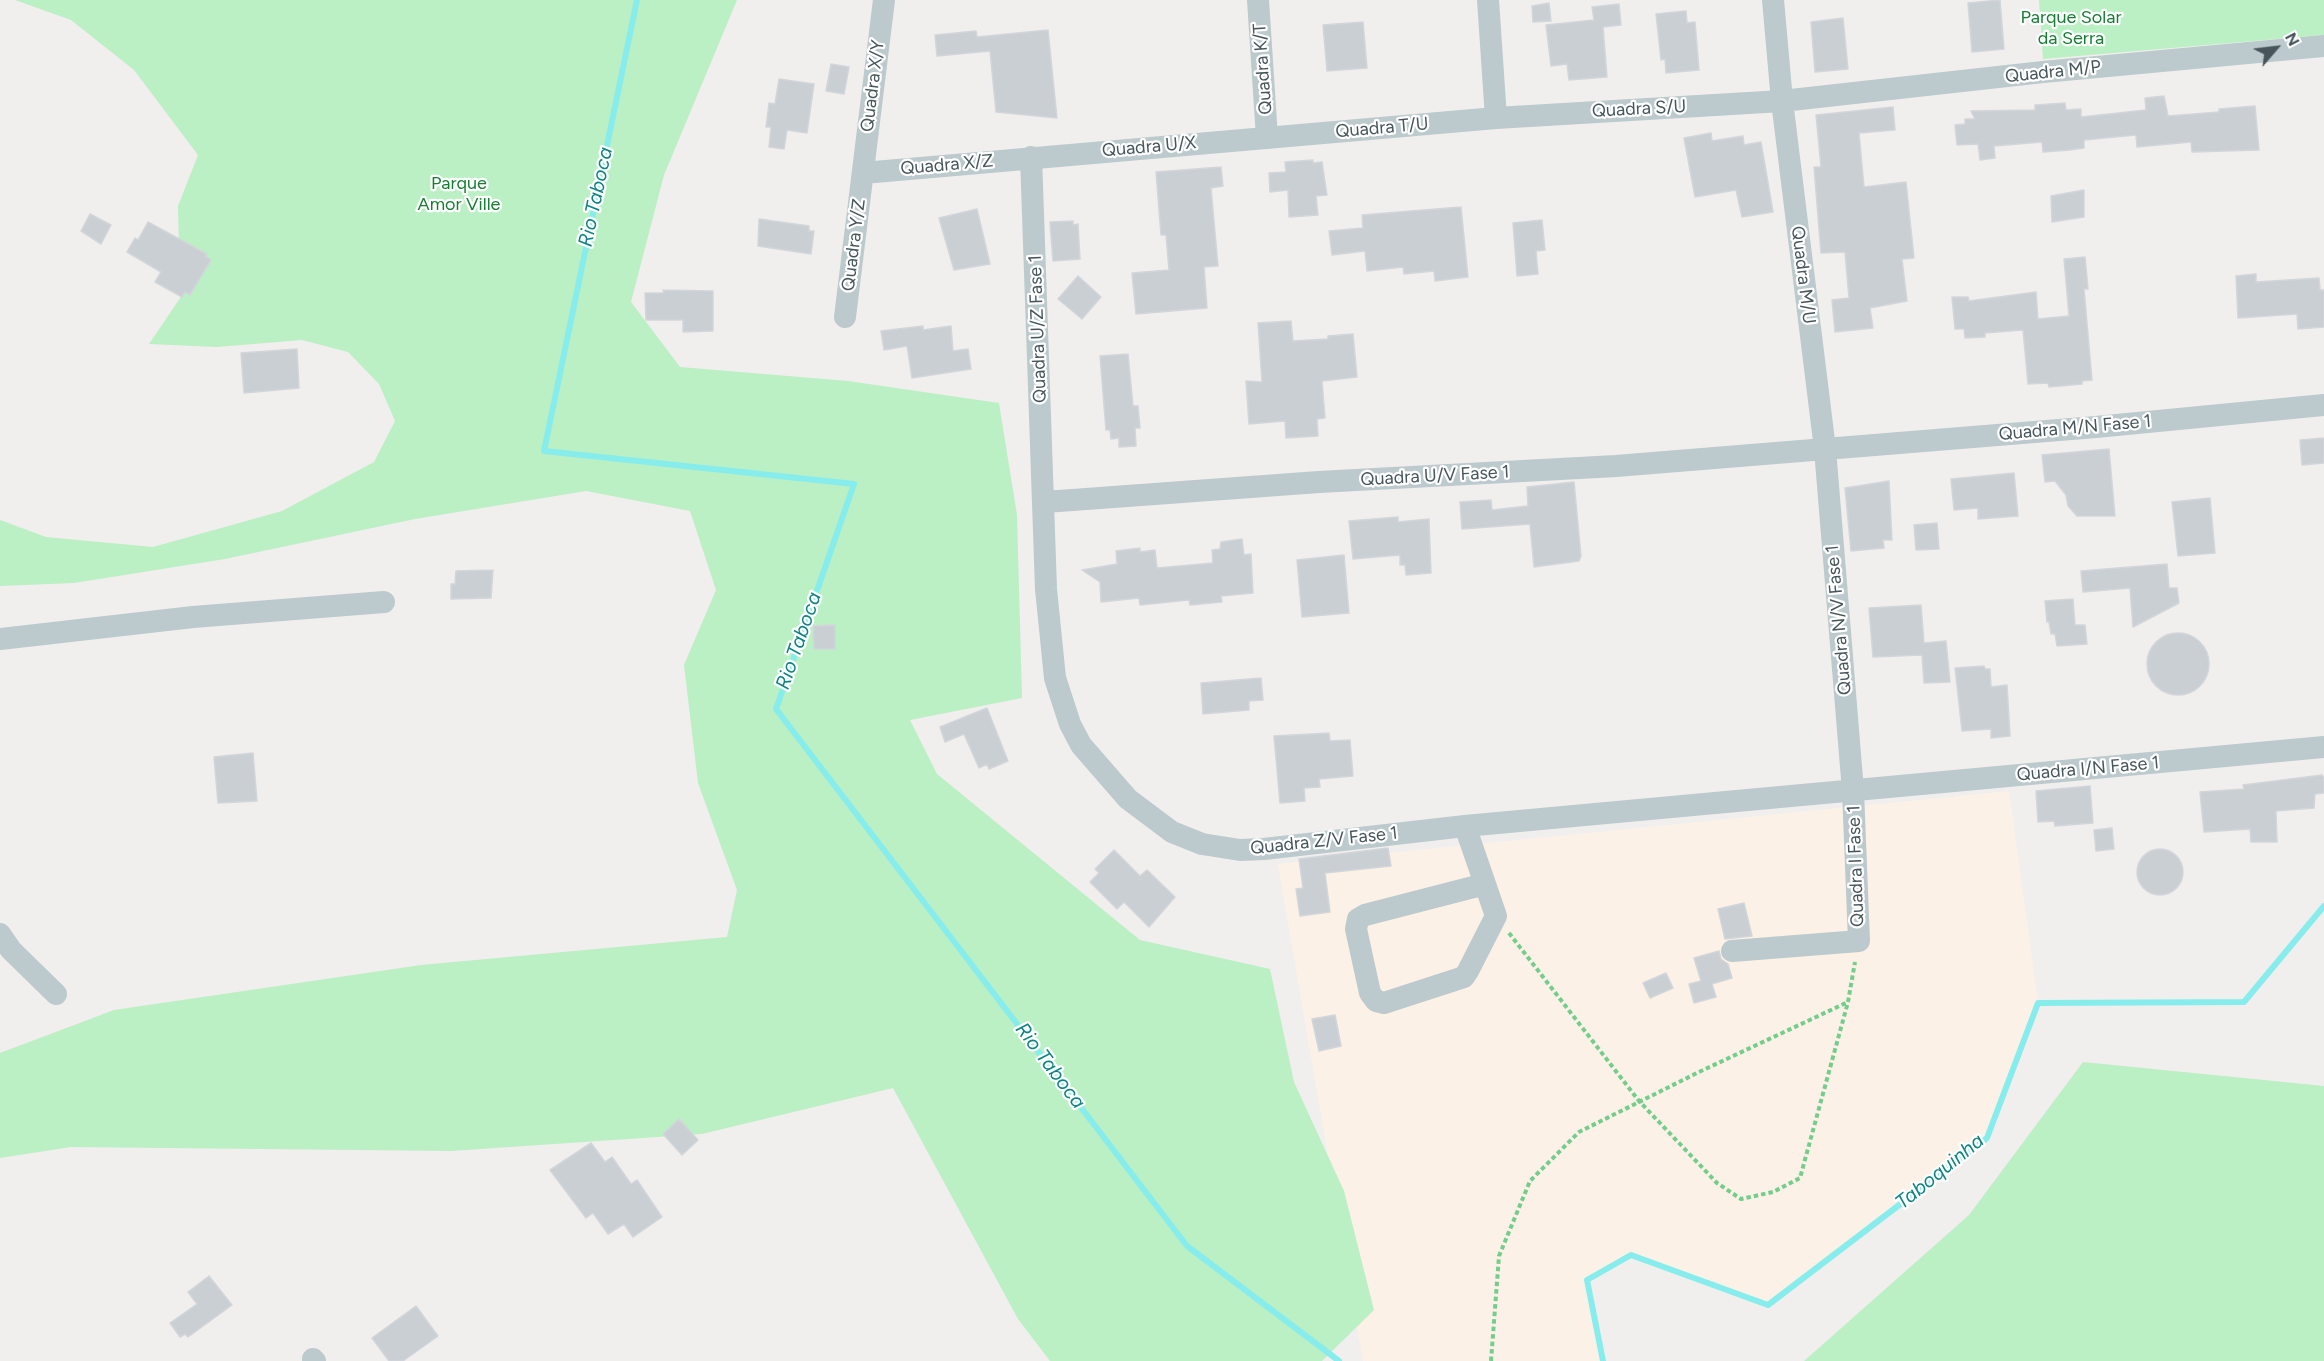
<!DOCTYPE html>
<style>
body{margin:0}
#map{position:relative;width:2324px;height:1361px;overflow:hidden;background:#f1eeee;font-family:Figtree,sans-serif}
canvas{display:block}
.north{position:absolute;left:2246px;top:18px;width:60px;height:60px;-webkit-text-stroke:4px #fff;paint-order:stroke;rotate:62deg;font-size:16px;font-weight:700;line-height:24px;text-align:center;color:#46565b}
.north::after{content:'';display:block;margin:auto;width:21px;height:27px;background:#46565b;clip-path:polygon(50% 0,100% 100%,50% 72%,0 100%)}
</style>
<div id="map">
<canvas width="2324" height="1361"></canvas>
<div class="north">N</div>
</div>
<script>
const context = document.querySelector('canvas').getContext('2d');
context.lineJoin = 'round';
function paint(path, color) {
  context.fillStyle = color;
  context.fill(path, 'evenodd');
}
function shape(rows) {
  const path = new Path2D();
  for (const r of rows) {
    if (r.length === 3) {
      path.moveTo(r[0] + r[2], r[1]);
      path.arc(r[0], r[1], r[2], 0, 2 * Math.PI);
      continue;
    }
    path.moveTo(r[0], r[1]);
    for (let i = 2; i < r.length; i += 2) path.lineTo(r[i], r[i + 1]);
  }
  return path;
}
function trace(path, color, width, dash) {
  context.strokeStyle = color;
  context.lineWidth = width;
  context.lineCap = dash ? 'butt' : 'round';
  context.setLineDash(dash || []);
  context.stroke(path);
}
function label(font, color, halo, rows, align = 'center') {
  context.font = font + ' Figtree,sans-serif';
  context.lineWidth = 4.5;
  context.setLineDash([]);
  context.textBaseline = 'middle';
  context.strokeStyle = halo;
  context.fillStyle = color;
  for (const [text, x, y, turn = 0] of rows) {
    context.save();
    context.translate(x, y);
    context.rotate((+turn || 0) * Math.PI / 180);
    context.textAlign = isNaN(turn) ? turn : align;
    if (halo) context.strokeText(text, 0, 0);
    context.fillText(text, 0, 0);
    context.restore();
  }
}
paint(shape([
 [2009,791,2038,1003,1987,1138,1768,1305,1631,1255,1588,1280,1603,1361,1363,1361,1278,864]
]), '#fcf1e6');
paint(shape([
 [15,0,737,0,664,175,631,302,680,367,848,381,999,403,1017,515,1022,698,910,720,937,774,1140,940,1270,969,1294,1082,1344,1191,1374,1310,1322,1361,1050,1361,1018,1319,893,1088,702,1134,451,1151,71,1147,0,1158,0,1053,114,1010,421,965,727,937,737,890,698,783,684,665,716,590,690,511,586,491,415,519,225,559,74,583,0,586,0,520,46,537,153,547,282,511,374,462,395,421,379,384,348,352,302,340,217,347,149,344,191,282,179,245,178,206,198,155,134,70,71,20],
 [2039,0,2324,0,2324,35,2043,59],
 [2083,1062,2324,1086,2324,1361,1804,1361,1969,1215]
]), '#bbefc4');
trace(shape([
 [637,0,544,451,854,484,776,709,1187,1246,1339,1361],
 [1603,1361,1587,1280,1631,1255,1768,1305,1987,1138,2038,1003,2244,1002,2324,906]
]), '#87edec', 6);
const building = shape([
 [2000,0,2004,49,1972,52,1968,3,2000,0],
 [1549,3,1551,21,1533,22,1532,6,1549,3],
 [1619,4,1621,25,1603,27,1607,77,1569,80,1567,64,1551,66,1546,25,1594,20,1592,7,1619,4],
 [1686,11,1687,23,1695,22,1699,70,1666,73,1665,59,1661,60,1656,14,1686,11],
 [1843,18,1848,69,1815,72,1811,22,1843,18],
 [1363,22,1367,68,1327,71,1323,25,1363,22],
 [1048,30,1057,118,996,112,990,51,937,56,935,35,976,31,977,37,1048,30],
 [831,64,849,67,844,94,826,91,831,64],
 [779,79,814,84,807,133,787,130,784,149,769,147,771,127,766,127,769,103,775,104,779,79],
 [2164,96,2168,116,2219,112,2219,109,2255,106,2259,150,2192,152,2191,142,2137,147,2136,135,2084,140,2084,148,2070,150,2043,152,2042,142,1994,146,1995,158,1980,160,1978,144,1957,145,1955,125,1965,124,1965,119,1975,119,1971,111,2035,110,2035,105,2065,103,2066,110,2081,109,2081,117,2146,110,2145,98,2164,96],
 [1893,107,1895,130,1859,133,1864,187,1906,182,1914,258,1902,259,1907,301,1870,308,1873,328,1835,332,1832,300,1849,298,1845,252,1821,253,1814,167,1821,167,1816,115,1893,107],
 [1711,133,1712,141,1743,136,1744,145,1761,142,1773,212,1742,217,1736,190,1695,197,1684,138,1711,133],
 [1313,160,1313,163,1322,162,1327,195,1316,196,1318,215,1289,217,1288,190,1270,192,1269,173,1286,172,1285,162,1313,160],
 [1221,167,1223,186,1211,188,1218,266,1204,267,1207,308,1136,314,1132,273,1169,270,1166,235,1161,235,1156,172,1221,167],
 [2084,190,2084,217,2052,222,2051,196,2084,190],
 [1461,207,1468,277,1435,281,1434,271,1404,274,1403,267,1367,271,1365,251,1332,255,1329,231,1363,228,1362,215,1461,207],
 [977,209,990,264,954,270,939,218,977,209],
 [90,214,111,225,101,244,81,231,90,214],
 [759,219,809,226,809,231,814,231,811,254,758,246,759,219],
 [1542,220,1545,250,1536,251,1538,274,1517,276,1513,223,1542,220],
 [1073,221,1073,225,1078,224,1080,259,1053,261,1050,222,1073,221],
 [148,222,207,254,205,256,211,260,190,295,185,292,182,297,155,282,161,272,127,252,135,238,138,240,148,222],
 [2085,257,2088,289,2084,289,2092,380,2082,381,2082,384,2049,387,2048,383,2028,384,2023,330,1985,333,1985,337,1965,338,1964,329,1955,329,1952,297,1968,297,1969,301,2036,292,2038,319,2069,316,2064,259,2085,257],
 [2256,274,2256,282,2319,278,2320,290,2324,290,2324,327,2298,329,2297,314,2238,318,2236,276,2256,274],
 [1078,276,1101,297,1082,319,1058,299,1078,276],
 [663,290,713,291,713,331,683,332,683,320,646,320,645,293,664,293,663,290],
 [1291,321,1293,341,1328,339,1328,336,1353,334,1357,377,1322,381,1325,418,1317,419,1318,436,1286,438,1285,421,1249,424,1246,381,1262,382,1258,323,1291,321],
 [923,326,923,330,951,326,953,351,968,349,971,369,912,378,907,346,884,350,881,331,923,326],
 [297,349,299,388,244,393,241,353,297,349],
 [1128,354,1133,406,1138,406,1140,428,1135,428,1136,446,1119,447,1119,438,1111,439,1110,430,1106,430,1100,356,1128,354],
 [2324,438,2324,463,2302,465,2300,440,2324,438],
 [2109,449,2115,516,2077,516,2068,506,2066,495,2055,481,2045,482,2042,455,2109,449],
 [2014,473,2018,516,1978,519,1978,508,1954,510,1951,479,2014,473],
 [1889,481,1892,540,1883,540,1884,548,1851,551,1845,488,1889,481],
 [1574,482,1581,556,1579,561,1534,567,1530,524,1462,529,1460,502,1491,500,1492,510,1528,506,1527,487,1574,482],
 [2210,498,2215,553,2178,556,2172,502,2210,498],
 [1398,517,1398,522,1429,519,1431,573,1406,575,1405,565,1400,565,1400,555,1353,559,1349,521,1398,517],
 [1937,523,1939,549,1916,550,1914,525,1937,523],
 [1242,539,1244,555,1251,554,1253,593,1221,596,1222,602,1190,605,1189,600,1140,605,1139,598,1101,602,1100,582,1082,570,1117,564,1116,551,1140,548,1140,552,1155,550,1157,568,1213,563,1212,550,1220,549,1221,542,1242,539],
 [1344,555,1349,613,1302,617,1297,560,1344,555],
 [2167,564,2169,588,2177,588,2179,603,2133,627,2130,588,2083,592,2081,571,2167,564],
 [493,570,491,598,451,599,451,584,455,584,456,571,493,570],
 [2073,599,2075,625,2085,625,2087,644,2057,646,2055,634,2051,634,2049,622,2047,622,2045,601,2073,599],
 [1921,605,1924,643,1946,641,1950,682,1924,683,1922,655,1873,657,1869,608,1921,605],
 [835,625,835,649,814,649,813,626,835,625],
 [2178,664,31],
 [1984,666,1985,669,1990,669,1991,687,2007,685,2010,736,1991,738,1991,729,1962,731,1955,668,1984,666],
 [1261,678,1263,700,1249,701,1249,710,1203,714,1201,683,1261,678],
 [987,708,1008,761,989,769,987,764,979,768,964,734,945,742,940,727,987,708],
 [1329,733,1330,741,1350,740,1353,776,1319,779,1320,787,1304,788,1305,801,1280,803,1274,736,1329,733],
 [253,753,257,801,218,803,214,757,253,753],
 [2322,775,2324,778,2324,793,2315,794,2314,808,2276,811,2277,842,2251,842,2250,829,2204,832,2200,792,2244,789,2243,785,2322,775],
 [2090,786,2093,823,2055,826,2054,821,2038,822,2036,791,2090,786],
 [2112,828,2114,849,2096,851,2094,830,2112,828],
 [1388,848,1391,866,1325,873,1330,912,1300,916,1296,889,1303,888,1299,859,1388,848],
 [2160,872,23],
 [1114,850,1140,876,1147,870,1175,897,1149,927,1124,902,1117,909,1090,882,1099,873,1095,869,1114,850],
 [1744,903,1752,936,1725,939,1718,909,1744,903],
 [1719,951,1721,959,1728,964,1732,978,1712,984,1716,997,1694,1003,1689,984,1701,981,1694,958,1719,951],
 [1666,973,1673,988,1650,998,1643,983,1666,973],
 [1335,1015,1341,1046,1319,1051,1312,1019,1335,1015],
 [679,1119,698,1140,682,1155,663,1134,679,1119],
 [591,1143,605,1162,612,1157,631,1184,637,1180,662,1217,633,1237,624,1224,608,1234,593,1213,586,1218,550,1170,591,1143],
 [209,1276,232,1305,188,1337,185,1334,180,1337,170,1323,197,1304,188,1292,209,1276],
 [416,1306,438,1336,403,1361,389,1361,372,1338,416,1306]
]);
paint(building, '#cacfd3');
trace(building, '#d2d6da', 1.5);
trace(shape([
 [1509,933,1639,1101,1717,1183,1741,1199,1773,1192,1800,1178,1848,1002,1855,962],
 [1491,1361,1499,1256,1530,1181,1579,1132,1699,1072,1848,1002]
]), '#73ce8d', 4, [4.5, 3]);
trace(shape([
 [1258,0,1267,138],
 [1488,0,1496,118],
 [1031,157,1046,589,1055,678,1070,724,1081,745,1128,799,1172,832,1202,844,1240,850,1264,849,1465,826,2324,747],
 [863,173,1496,118,1782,101,2043,72,2324,46],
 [845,317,884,0],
 [1045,502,1319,482,1616,466,2096,427,2324,405],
 [0,639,193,617,384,602],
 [1465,826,1485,884,1496,916,1468,971,1464,977,1384,1003,1376,1001,1370,993,1356,929,1358,919,1365,915,1485,884],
 [0,934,11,950,56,994],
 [1732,951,1859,941,1853,791,1825,449,1782,101,1773,0],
 [313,1359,315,1361]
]), '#bcc9cd', 22);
label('18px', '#157e33', '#fff', [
 ["Parque Solar",2071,18],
 ["da Serra",2071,39],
 ["Parque",459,184],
 ["Amor Ville",459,205]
]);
label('18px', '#46565b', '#fff', [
 ["Quadra K/T",1263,69,-94],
 ["Quadra M/P",2053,72,-6],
 ["Quadra X/Y",873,86,-83],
 ["Quadra S/U",1639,109,-3],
 ["Quadra T/U",1382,128,-5],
 ["Quadra U/X",1149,147,-5],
 ["Quadra X/Z",947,165,-5],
 ["Quadra Y/Z",854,245,-83],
 ["Quadra M/U",1803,275,83],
 ["Quadra U/Z Fase 1",1038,329,-92],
 ["Quadra M/N Fase 1",2075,428,-5],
 ["Quadra U/V Fase 1",1435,476,-3],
 ["Quadra N/V Fase 1",1839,620,-95],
 ["Quadra I/N Fase 1",2088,769,-5],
 ["Quadra Z/V Fase 1",1324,841,-6],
 ["Quadra I Fase 1",1856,866,-92]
]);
label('italic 20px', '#0c8484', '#fff', [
 ["Rio Taboca",596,197,-78],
 ["Rio Taboca",799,641,-71],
 ["Rio Taboca",1050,1066,53],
 ["Taboquinha",1940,1172,-39]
]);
</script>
